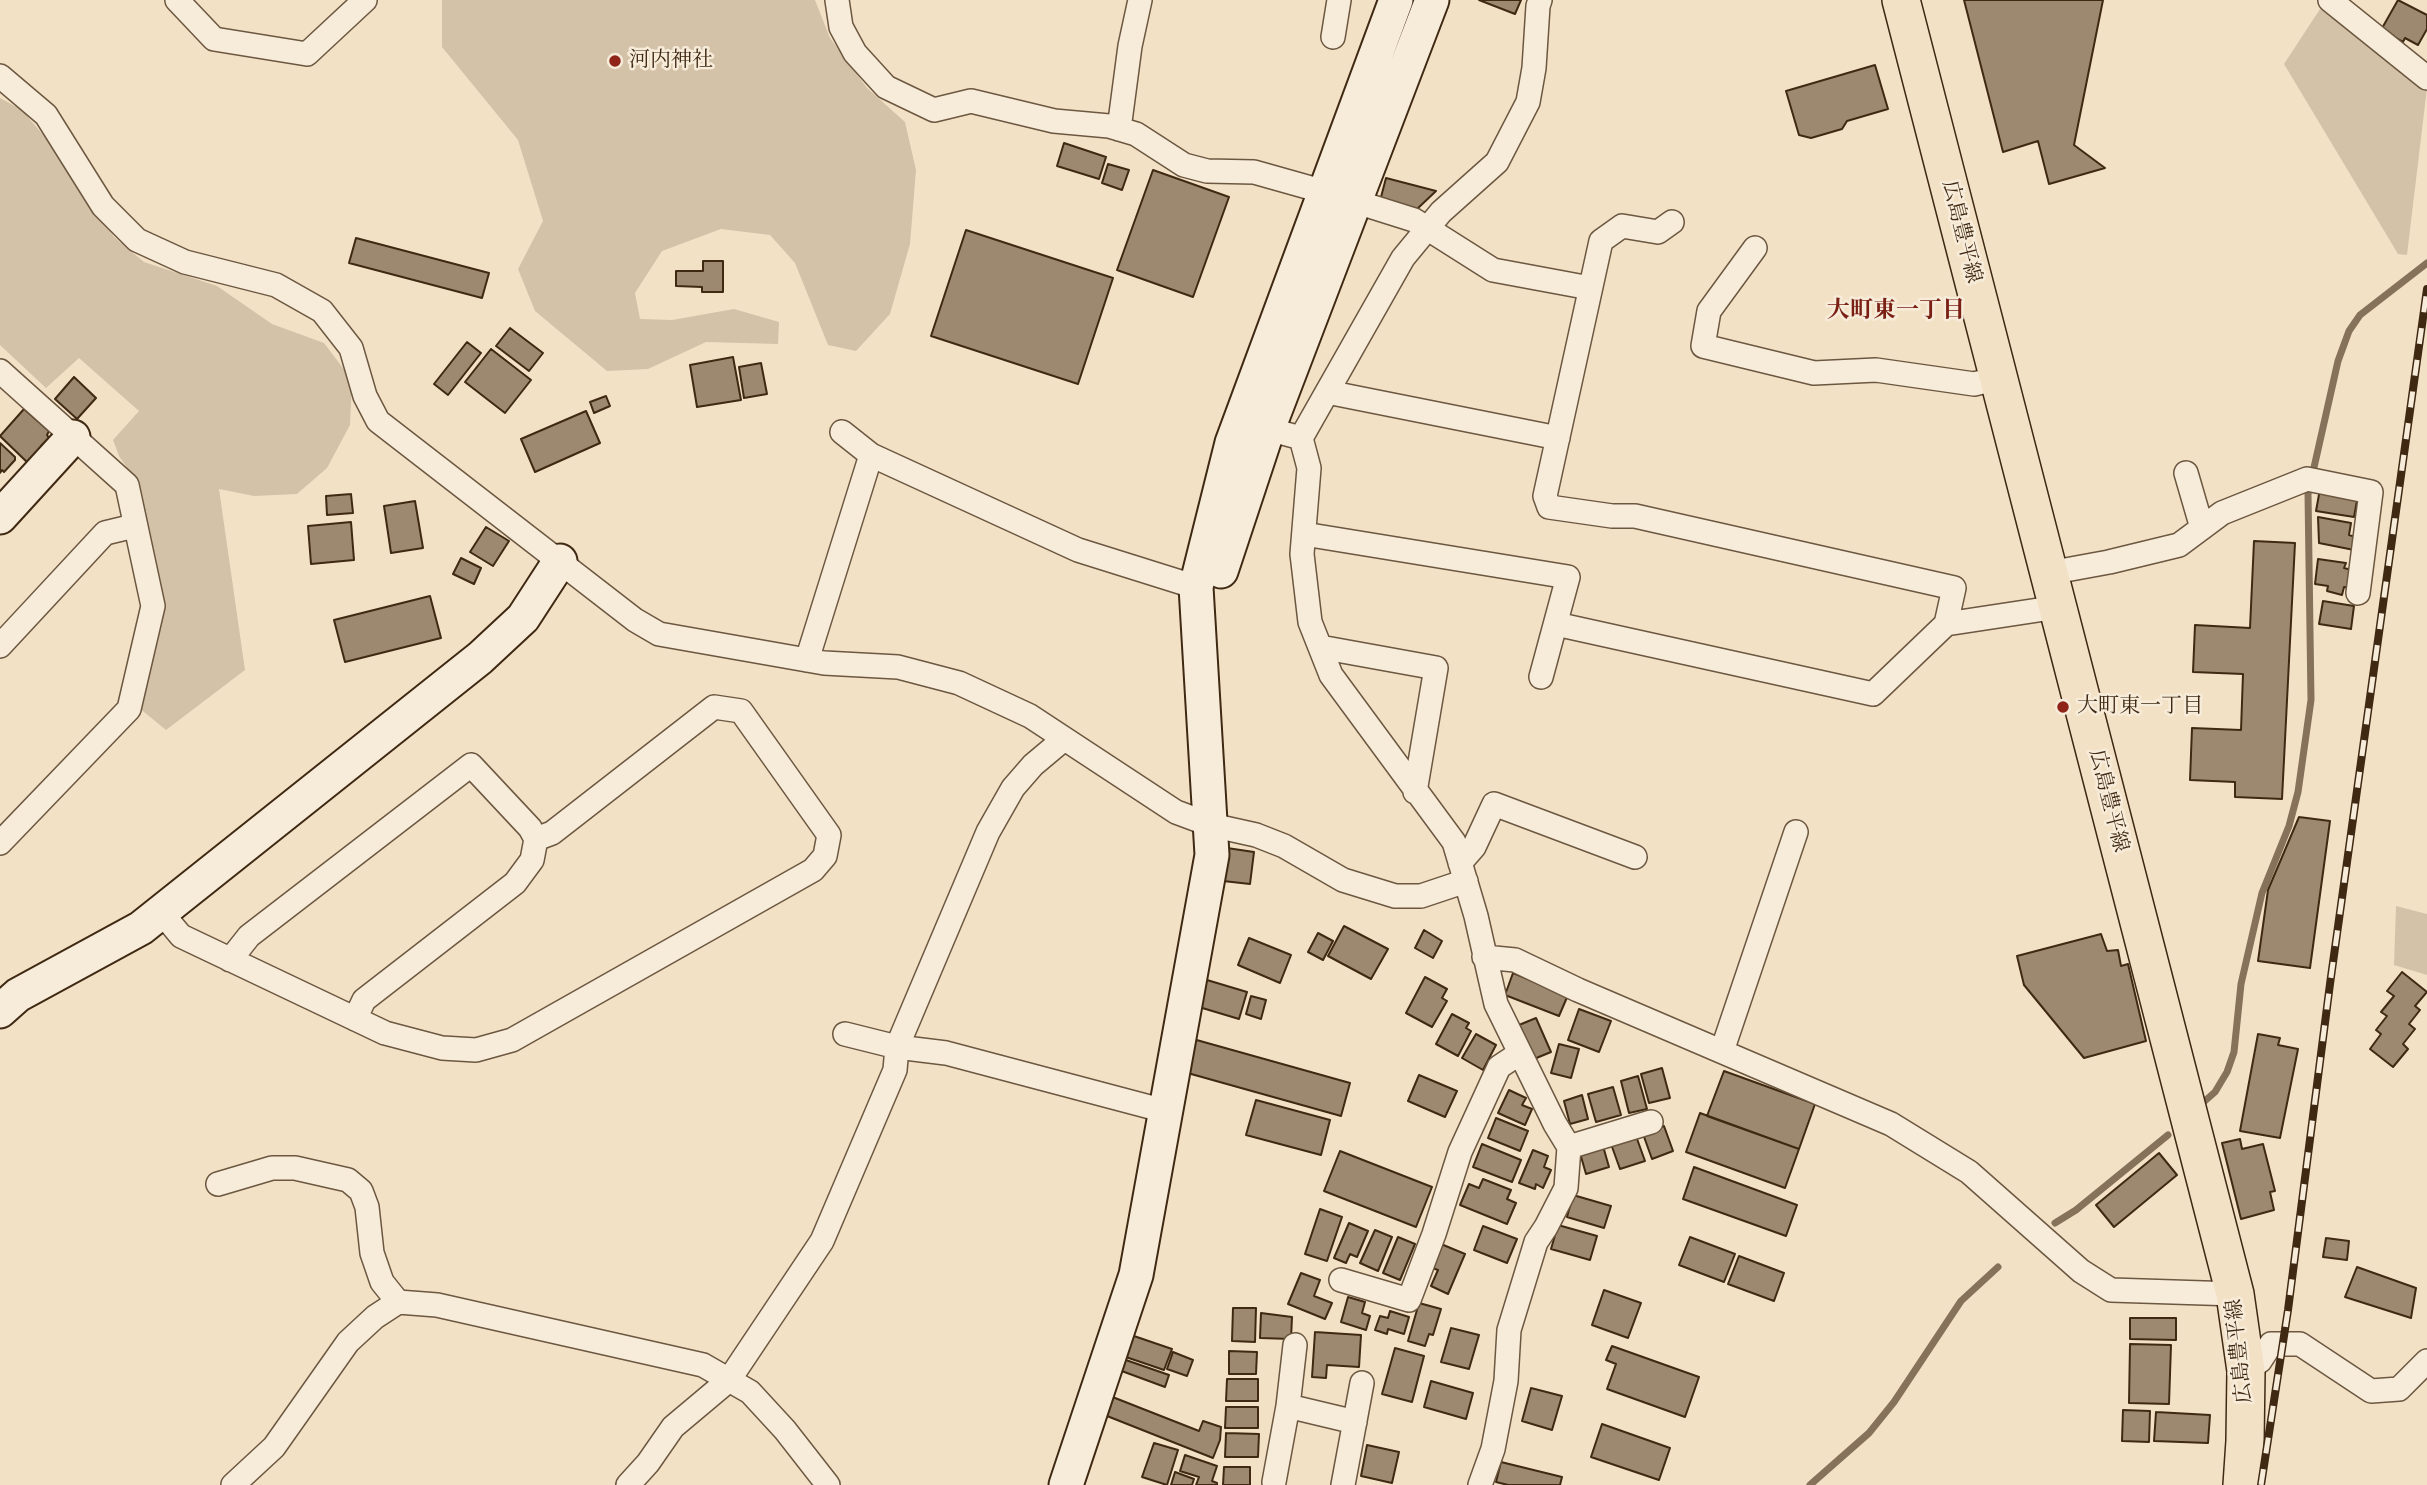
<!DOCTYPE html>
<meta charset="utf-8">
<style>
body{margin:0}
canvas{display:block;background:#f3e1c6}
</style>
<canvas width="2427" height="1485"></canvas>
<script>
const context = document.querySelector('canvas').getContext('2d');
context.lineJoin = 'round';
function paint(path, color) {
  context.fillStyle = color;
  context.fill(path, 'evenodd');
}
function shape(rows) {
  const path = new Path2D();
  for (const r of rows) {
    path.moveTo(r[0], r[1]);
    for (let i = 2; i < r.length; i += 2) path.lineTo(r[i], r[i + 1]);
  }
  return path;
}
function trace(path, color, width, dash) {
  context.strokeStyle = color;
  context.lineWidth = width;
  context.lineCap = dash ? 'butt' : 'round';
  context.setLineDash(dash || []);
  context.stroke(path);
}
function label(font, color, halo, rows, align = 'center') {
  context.font = font + ' "IM FELL Great Primer","Noto Serif JP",serif';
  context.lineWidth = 5;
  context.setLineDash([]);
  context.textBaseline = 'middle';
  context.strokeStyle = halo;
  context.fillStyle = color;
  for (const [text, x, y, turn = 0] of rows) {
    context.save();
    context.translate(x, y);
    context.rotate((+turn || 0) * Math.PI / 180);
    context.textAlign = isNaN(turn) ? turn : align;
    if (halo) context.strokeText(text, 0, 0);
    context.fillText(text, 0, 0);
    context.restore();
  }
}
paint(shape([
 [442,0,815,0,830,38,867,88,905,122,916,170,910,244,890,314,856,351,828,345,795,263,770,235,721,229,662,251,635,293,640,319,672,320,734,309,779,322,778,344,706,342,648,369,607,371,535,311,518,269,543,221,518,140,442,47],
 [2320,9,2427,88,2407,255,2398,254,2284,64],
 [0,98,22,110,60,155,114,237,144,262,217,286,272,324,324,343,352,380,350,425,327,468,297,494,254,496,219,489,245,670,166,730,133,703,156,608,136,481,119,456,113,440,139,411,79,358,46,388,0,345],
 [2396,906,2427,914,2427,975,2394,965]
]), '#d4c2a8');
trace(shape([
 [2198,1107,2215,1092,2227,1072,2234,1052,2241,984,2262,893,2289,826,2298,792,2311,700,2308,494,2338,361,2349,331,2360,315,2427,263],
 [2055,1223,2076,1210,2168,1135],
 [1810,1485,1869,1433,1894,1402,1961,1301,1998,1267]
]), '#86725a', 7);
const building = shape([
 [1479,0,1521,0,1515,14,1479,0],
 [1964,0,2103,0,2074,145,2105,168,2049,184,2038,141,2003,152,1964,0],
 [2398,0,2427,15,2427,29,2418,45,2405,38,2403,42,2381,30,2398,0],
 [1875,65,1888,109,1847,121,1842,129,1811,138,1799,135,1786,91,1875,65],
 [1064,143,1106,157,1099,179,1057,166,1064,143],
 [1108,164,1129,170,1122,190,1102,183,1108,164],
 [1153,170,1229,197,1193,297,1117,270,1153,170],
 [1386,178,1436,191,1416,210,1380,201,1386,178],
 [966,230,1113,278,1078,384,931,336,966,230],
 [356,238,489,273,482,298,349,263,356,238],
 [703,261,723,261,723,292,702,292,702,287,676,286,676,271,703,271,703,261],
 [510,328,543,353,529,371,496,346,510,328],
 [467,342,481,353,448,395,434,384,467,342],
 [491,349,531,380,505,413,465,382,491,349],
 [733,357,741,400,697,407,690,365,733,357],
 [761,363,767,394,744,398,739,367,761,363],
 [74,377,96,398,77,419,55,399,74,377],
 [606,396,610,406,594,413,590,402,606,396],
 [24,409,49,431,47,435,49,438,41,446,43,449,29,464,0,436,24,409],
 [586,411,600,443,535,472,521,439,586,411],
 [0,443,15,457,15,460,4,472,2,470,0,473,0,443],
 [2320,489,2358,495,2354,517,2316,511,2320,489],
 [351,494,353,513,327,515,326,496,351,494],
 [415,501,423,548,391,553,384,506,415,501],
 [2318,517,2351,523,2349,535,2356,537,2354,550,2319,543,2318,517],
 [351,522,354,560,311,564,308,526,351,522],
 [486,527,509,541,493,566,470,552,486,527],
 [2254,541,2295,543,2282,799,2235,797,2235,782,2190,780,2192,728,2241,730,2243,674,2193,672,2195,625,2250,628,2254,541],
 [461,558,481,568,474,584,453,574,461,558],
 [2318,559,2346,563,2344,568,2352,570,2349,588,2344,587,2342,595,2327,591,2328,586,2315,584,2318,559],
 [430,596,441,638,345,662,334,620,430,596],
 [2323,601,2354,606,2351,629,2319,624,2323,601],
 [2299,817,2330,821,2310,968,2258,961,2268,890,2299,817],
 [1227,848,1254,852,1250,884,1223,881,1227,848],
 [1344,926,1388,949,1371,979,1328,956,1344,926],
 [1424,930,1442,941,1433,958,1415,948,1424,930],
 [1318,933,1333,941,1323,960,1308,952,1318,933],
 [2101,934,2107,951,2118,950,2121,966,2128,964,2146,1041,2084,1058,2024,985,2017,956,2101,934],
 [1249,938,1291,955,1280,983,1238,965,1249,938],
 [2402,972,2427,992,2415,1006,2420,1010,2409,1024,2415,1029,2403,1044,2408,1049,2393,1067,2370,1049,2381,1034,2376,1030,2387,1016,2381,1012,2394,996,2387,991,2402,972],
 [1513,973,1568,995,1559,1016,1505,995,1513,973],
 [1425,977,1447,989,1442,998,1447,1001,1432,1027,1406,1013,1425,977],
 [1207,980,1247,992,1239,1019,1199,1007,1207,980],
 [1251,996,1266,1000,1261,1019,1246,1014,1251,996],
 [1579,1009,1611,1021,1599,1052,1568,1040,1579,1009],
 [1452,1014,1469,1023,1466,1028,1471,1031,1458,1056,1436,1044,1452,1014],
 [1536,1018,1551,1052,1534,1059,1519,1025,1536,1018],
 [1476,1034,1496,1045,1483,1070,1462,1058,1476,1034],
 [2258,1034,2280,1038,2278,1045,2298,1049,2280,1138,2240,1131,2258,1034],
 [1193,1039,1350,1083,1341,1116,1184,1072,1193,1039],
 [1559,1044,1579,1049,1571,1078,1551,1073,1559,1044],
 [1662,1068,1670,1098,1649,1103,1641,1074,1662,1068],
 [1724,1071,1815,1104,1799,1149,1707,1116,1724,1071],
 [1419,1075,1457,1091,1445,1117,1408,1101,1419,1075],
 [1638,1076,1647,1109,1629,1113,1621,1081,1638,1076],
 [1613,1087,1621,1115,1596,1122,1588,1094,1613,1087],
 [1509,1090,1526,1098,1522,1105,1532,1109,1525,1125,1498,1113,1509,1090],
 [1582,1095,1588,1119,1570,1124,1564,1101,1582,1095],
 [1256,1100,1330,1120,1321,1155,1246,1135,1256,1100],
 [1700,1113,1799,1149,1785,1188,1686,1152,1700,1113],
 [1496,1118,1528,1131,1520,1151,1488,1138,1496,1118],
 [1664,1126,1673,1151,1652,1159,1643,1134,1664,1126],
 [1636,1136,1645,1161,1620,1169,1611,1144,1636,1136],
 [2240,1139,2242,1149,2263,1144,2275,1191,2270,1192,2274,1210,2241,1219,2222,1143,2240,1139],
 [1482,1144,1521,1160,1512,1182,1473,1167,1482,1144],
 [1603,1146,1609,1167,1586,1174,1580,1153,1603,1146],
 [1533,1150,1548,1156,1544,1167,1551,1170,1543,1188,1536,1184,1535,1189,1519,1183,1533,1150],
 [1340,1151,1432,1187,1416,1227,1324,1191,1340,1151],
 [2159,1153,2177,1175,2114,1227,2096,1205,2159,1153],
 [1694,1167,1797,1205,1786,1236,1683,1199,1694,1167],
 [1483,1179,1511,1190,1507,1199,1516,1203,1507,1224,1460,1205,1469,1184,1479,1188,1483,1179],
 [1573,1195,1611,1206,1604,1228,1567,1217,1573,1195],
 [1320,1209,1342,1217,1327,1261,1305,1254,1320,1209],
 [1349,1223,1368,1231,1357,1257,1350,1254,1346,1263,1334,1258,1349,1223],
 [1558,1225,1597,1236,1590,1260,1551,1249,1558,1225],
 [1483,1226,1517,1239,1507,1263,1474,1250,1483,1226],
 [1375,1230,1392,1237,1378,1271,1360,1263,1375,1230],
 [1398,1237,1415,1244,1400,1280,1383,1273,1398,1237],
 [1690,1237,1735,1254,1724,1282,1679,1265,1690,1237],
 [2326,1238,2349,1241,2347,1260,2323,1257,2326,1238],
 [1441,1244,1465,1254,1448,1294,1431,1286,1438,1270,1432,1268,1441,1244],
 [1739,1256,1784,1273,1774,1301,1728,1284,1739,1256],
 [2357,1267,2416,1288,2411,1318,2345,1297,2357,1267],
 [1301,1273,1320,1280,1314,1296,1332,1303,1325,1319,1288,1304,1301,1273],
 [1604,1290,1641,1303,1628,1338,1592,1325,1604,1290],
 [1348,1297,1365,1302,1362,1313,1370,1316,1366,1330,1341,1322,1348,1297],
 [1419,1303,1441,1309,1433,1335,1429,1334,1425,1346,1408,1341,1419,1303],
 [1233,1308,1256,1308,1255,1342,1232,1341,1233,1308],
 [1390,1311,1409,1317,1404,1334,1388,1329,1387,1334,1375,1330,1380,1316,1388,1318,1390,1311],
 [1261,1313,1292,1317,1291,1339,1260,1338,1261,1313],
 [2130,1318,2176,1318,2176,1340,2130,1339,2130,1318],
 [1451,1328,1479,1335,1469,1369,1441,1362,1451,1328],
 [1315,1332,1361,1335,1359,1367,1327,1365,1326,1378,1312,1377,1315,1332],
 [1131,1335,1172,1349,1164,1370,1123,1356,1131,1335],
 [2130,1344,2171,1345,2169,1404,2129,1403,2130,1344],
 [1612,1346,1699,1377,1685,1417,1607,1389,1616,1364,1606,1360,1612,1346],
 [1395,1348,1424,1356,1412,1402,1382,1394,1395,1348],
 [1229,1351,1257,1352,1256,1374,1229,1374,1229,1351],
 [1173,1352,1193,1360,1187,1376,1167,1369,1173,1352],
 [1123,1359,1169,1375,1165,1387,1119,1370,1123,1359],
 [1227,1379,1258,1379,1258,1401,1226,1401,1227,1379],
 [1431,1381,1473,1393,1466,1419,1424,1407,1431,1381],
 [1531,1388,1562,1396,1552,1430,1522,1421,1531,1388],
 [1110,1396,1199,1431,1203,1421,1221,1427,1220,1440,1213,1458,1102,1414,1110,1396],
 [1226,1407,1258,1407,1258,1428,1225,1428,1226,1407],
 [2123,1410,2150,1411,2149,1442,2122,1441,2123,1410],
 [2156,1412,2210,1415,2208,1443,2154,1441,2156,1412],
 [1602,1424,1670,1448,1659,1480,1591,1457,1602,1424],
 [1226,1433,1259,1434,1258,1457,1225,1457,1226,1433],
 [1154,1443,1178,1450,1167,1485,1142,1477,1154,1443],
 [1367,1445,1399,1452,1392,1483,1361,1476,1367,1445],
 [1185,1455,1217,1466,1212,1481,1217,1483,1217,1485,1196,1485,1199,1477,1180,1471,1185,1455],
 [1501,1462,1562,1477,1560,1485,1508,1485,1496,1482,1501,1462],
 [1224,1467,1250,1467,1250,1485,1223,1485,1224,1467],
 [1175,1472,1194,1479,1192,1485,1171,1485,1175,1472]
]);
paint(building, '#9d8970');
trace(building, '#3f2913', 2);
const street = shape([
 [177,0,214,39,307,54,365,0],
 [837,0,841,27,855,53,886,87,934,110,971,101,1054,121,1109,126,1136,134,1184,165,1207,171,1254,172,1325,192,1414,220,1493,270,1590,288],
 [2330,0,2427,78],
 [1333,37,1339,0],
 [0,76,46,115,103,206,137,240,185,262,276,285,322,311,351,348,365,396,378,421,635,620,659,634,824,663,898,667,959,683,1030,716,1176,812,1211,825,1256,835,1284,846,1343,880,1395,896,1421,896,1466,881],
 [1119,129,1130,46,1140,0],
 [1755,248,1709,311,1703,346,1814,373,1876,370,1974,384,1999,378],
 [0,371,127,485,153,606,129,709,0,843],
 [1327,392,1558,438],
 [1268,429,1301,438,1309,468,1302,554,1310,622,1331,675,1454,842,1476,916,1496,1004,1555,1124,1569,1147,1566,1188,1546,1227,1536,1242,1509,1330,1506,1381,1493,1449,1480,1485],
 [842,432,871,455,1078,550,1196,587],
 [1301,438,1403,258,1441,212,1497,162,1528,102,1534,68,1538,6,1540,0],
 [2186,473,2202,528],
 [1304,534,1568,577,1541,677],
 [2049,573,2109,562,2179,545,2222,513,2307,479,2371,492,2358,593],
 [1556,624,1873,694,1946,624,1954,588,1635,516,1612,516,1549,507,1545,496,1601,241,1622,226,1658,232,1672,222],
 [1946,624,2058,607],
 [0,646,105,533,134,526],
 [1320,647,1436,668,1415,792],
 [807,660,871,455],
 [1460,863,1474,847,1494,804,1635,857],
 [161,912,181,936,385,1033,442,1048,476,1050,512,1040,813,870,825,856,829,835,741,711,714,707,552,833,536,839],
 [1484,957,1515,960,1578,990,1891,1124,1969,1172,2081,1271,2111,1290,2235,1294],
 [230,960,249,936,471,765,530,828,536,839,532,860,515,883,364,1000,355,1019],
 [845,1034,897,1047,946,1053,1165,1111],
 [1722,1051,1796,832],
 [1569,1147,1651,1122],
 [218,1184,272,1168,295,1168,348,1180,361,1191,367,1207,372,1253,382,1282,398,1302],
 [1341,1280,1409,1300,1434,1234,1460,1152,1499,1067,1520,1053],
 [2246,1371,2260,1361,2271,1344,2300,1344,2371,1391,2399,1389,2427,1361],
 [1288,1406,1355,1422],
 [1274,1482,1288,1406,1295,1345],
 [233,1485,274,1447,348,1342,375,1317,398,1302,437,1305,703,1365,750,1392,785,1430,828,1485],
 [628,1485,648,1463,673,1427,729,1380,822,1241,895,1070,897,1047,988,832,1013,788,1033,765,1064,739],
 [1343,1485,1362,1383]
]);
const secondary = shape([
 [0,517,73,437],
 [1221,571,1268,429,1432,0],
 [0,1011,18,995,141,928,480,658,523,618,560,561],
 [1066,1485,1136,1275,1212,855,1196,587,1232,443,1396,0]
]);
const primary = shape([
 [1901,0,2235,1294,2246,1371,2245,1441,2242,1485]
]);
trace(street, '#6c5740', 26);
trace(secondary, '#3f2913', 37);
trace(primary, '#3f2913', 40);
trace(street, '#f7ecda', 23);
trace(secondary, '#f7ecda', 33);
trace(primary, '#f3e1c6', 37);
const rail = shape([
 [2261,1485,2288,1310,2330,984,2427,289]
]);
trace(rail, '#3f2913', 8);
trace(rail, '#f7ecda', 5, [16]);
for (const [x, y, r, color] of [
 [615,61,7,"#8f2418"],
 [2063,707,7,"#8f2418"]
]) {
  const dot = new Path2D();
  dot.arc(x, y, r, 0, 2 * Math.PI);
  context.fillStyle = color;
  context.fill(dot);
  trace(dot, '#f7ecda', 2.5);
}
label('21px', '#3f2913', '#f7ecda', [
 ["河内神社",629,61],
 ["大町東一丁目",2077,707]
], 'left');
label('21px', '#3f2913', '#f7ecda', [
 ["広島豊平線",1961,232,76],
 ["広島豊平線",2108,801,76],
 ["広島豊平線",2240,1351,-96]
]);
label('bold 23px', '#7a1f14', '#f7ecda', [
 ["大町東一丁目",1896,311]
]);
</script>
